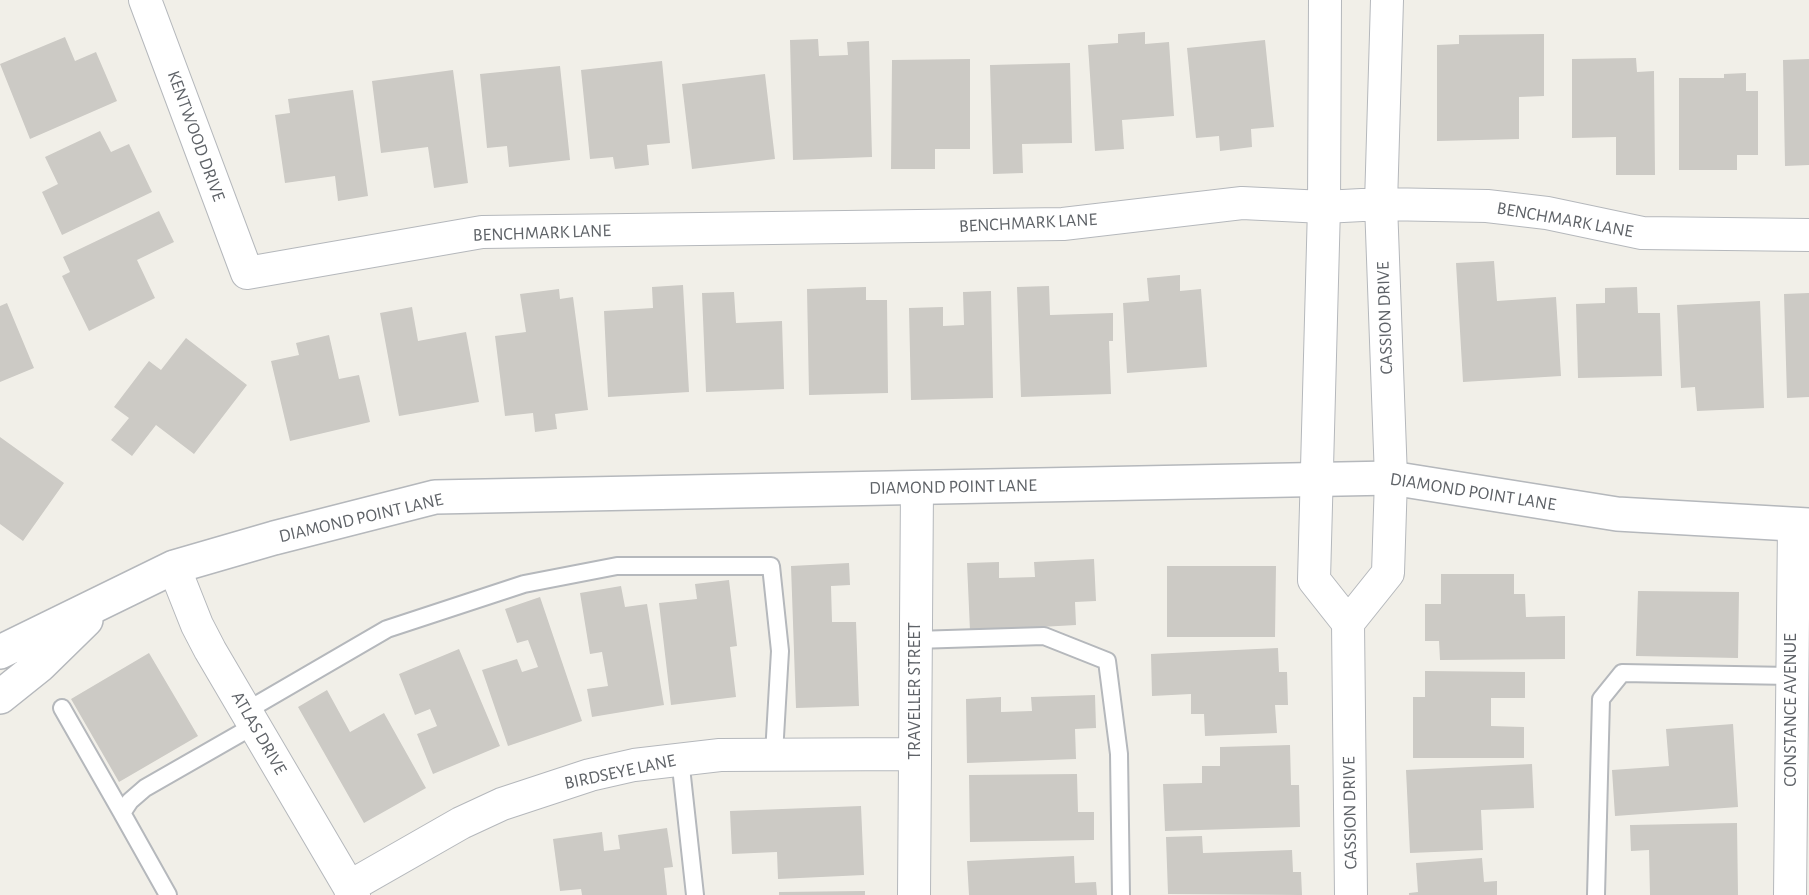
<!DOCTYPE html>
<style>
body{margin:0}
canvas{display:block;background:#f1efe8}
</style>
<canvas width="1809" height="895"></canvas>
<script>
const context = document.querySelector('canvas').getContext('2d');
context.lineJoin = 'round';
function paint(path, color) {
  context.fillStyle = color;
  context.fill(path, 'evenodd');
}
function shape(rows) {
  const path = new Path2D();
  for (const r of rows) {
    path.moveTo(r[0], r[1]);
    for (let i = 2; i < r.length; i += 2) path.lineTo(r[i], r[i + 1]);
  }
  return path;
}
function trace(path, color, width, dash) {
  context.strokeStyle = color;
  context.lineWidth = width;
  context.lineCap = dash ? 'butt' : 'round';
  context.setLineDash(dash || []);
  context.stroke(path);
}
function label(font, color, halo, rows, align = 'center') {
  context.font = font + ' "Alegreya Sans",sans-serif';
  context.lineWidth = 4.5;
  context.setLineDash([]);
  context.textBaseline = 'middle';
  context.strokeStyle = halo;
  context.fillStyle = color;
  for (const [text, x, y, turn = 0] of rows) {
    context.save();
    context.translate(x, y);
    context.rotate((+turn || 0) * Math.PI / 180);
    context.textAlign = isNaN(turn) ? turn : align;
    if (halo) context.strokeText(text, 0, 0);
    context.fillText(text, 0, 0);
    context.restore();
  }
}
paint(shape([
 [1145,32,1145,44,1169,42,1174,116,1122,120,1124,149,1095,151,1088,45,1118,43,1118,34],
 [1544,34,1544,96,1519,97,1519,139,1437,141,1437,45,1459,44,1459,35],
 [65,37,75,61,96,52,117,101,30,139,0,64],
 [818,39,819,56,848,55,847,42,869,41,872,157,793,160,790,40],
 [1265,40,1274,127,1251,129,1252,147,1220,151,1219,136,1196,138,1187,48],
 [1636,58,1637,72,1654,71,1655,175,1616,175,1616,137,1572,138,1572,59],
 [970,59,970,149,935,149,935,169,891,169,892,60],
 [1809,59,1809,165,1785,166,1783,60],
 [662,61,670,143,647,145,649,165,615,169,613,157,590,159,581,70],
 [1070,63,1072,143,1022,144,1023,173,993,174,990,65],
 [560,66,570,160,509,167,507,146,487,148,480,74],
 [453,70,468,183,434,188,428,147,381,153,372,81],
 [1746,73,1746,91,1758,91,1758,155,1737,155,1737,170,1679,170,1679,78,1724,78,1724,74],
 [765,74,775,159,692,169,682,84],
 [353,90,368,196,338,201,335,176,285,183,275,115,290,113,288,99],
 [100,131,111,152,129,144,152,192,62,235,42,192,58,184,45,157],
 [159,211,174,242,137,260,155,298,89,331,62,276,70,272,63,257],
 [1494,261,1497,301,1556,297,1561,376,1463,382,1456,263],
 [1180,275,1180,291,1201,289,1207,367,1127,373,1123,303,1149,301,1147,278],
 [683,285,689,392,608,397,604,311,653,308,652,287],
 [1049,286,1050,315,1113,313,1113,341,1109,341,1111,394,1021,397,1017,287],
 [866,287,866,300,887,300,888,393,809,395,807,289],
 [1637,287,1638,313,1660,313,1662,376,1578,378,1576,304,1605,303,1605,288],
 [559,289,560,299,573,297,588,410,555,414,557,429,535,432,533,413,505,416,495,336,526,332,520,294],
 [991,291,993,398,911,400,909,308,943,307,943,326,964,325,963,292],
 [734,292,736,323,782,321,784,389,706,392,702,293],
 [1809,293,1809,397,1787,398,1784,294],
 [1760,301,1764,408,1697,411,1695,387,1681,388,1677,305],
 [7,303,34,368,0,382,0,306],
 [412,307,418,341,466,332,479,402,399,416,380,313],
 [329,335,339,379,359,375,370,422,290,441,271,361,299,355,296,343],
 [186,338,247,385,194,454,156,425,132,456,111,440,129,418,114,407,149,361,161,370],
 [0,437,64,483,23,541,0,524],
 [1094,559,1096,601,1075,602,1076,625,970,631,967,563,999,562,999,578,1035,577,1034,562],
 [849,563,850,585,831,586,832,622,856,622,859,706,796,708,791,566],
 [1167,566,1276,566,1275,637,1167,637],
 [1441,574,1514,574,1514,594,1525,594,1526,617,1565,616,1565,659,1440,660,1439,641,1425,641,1425,604,1441,604],
 [729,580,737,646,730,647,736,697,671,705,659,603,697,599,695,584],
 [621,586,625,607,647,604,664,705,592,717,587,689,608,686,602,652,590,654,580,593],
 [1638,591,1739,592,1738,658,1636,656],
 [540,597,582,721,508,746,482,670,517,659,522,672,538,667,528,640,517,643,505,609],
 [1278,648,1279,672,1287,672,1288,705,1275,705,1277,733,1205,736,1204,714,1191,714,1191,694,1152,696,1151,654],
 [459,649,500,746,433,774,417,734,437,726,430,709,415,715,399,674],
 [149,653,198,736,119,782,71,699],
 [1425,671,1525,672,1525,698,1491,698,1491,726,1524,727,1524,758,1413,758,1413,697,1425,697],
 [327,690,350,732,384,713,426,788,364,823,298,707],
 [1095,695,1096,728,1075,729,1076,759,967,763,966,699,1001,697,1001,712,1032,711,1031,697],
 [1733,724,1738,807,1615,816,1612,770,1669,766,1666,729],
 [1290,745,1291,785,1299,785,1300,827,1165,831,1163,784,1202,783,1202,766,1220,766,1220,747],
 [1532,764,1534,808,1481,810,1483,850,1410,853,1406,770],
 [1077,774,1078,812,1094,812,1094,840,970,842,969,775],
 [861,806,864,875,778,879,777,852,732,854,730,811],
 [1737,823,1738,895,1650,895,1649,850,1631,851,1630,825],
 [667,828,673,867,664,868,667,895,582,895,581,889,560,891,553,839,602,832,604,851,620,849,618,835],
 [1202,836,1203,853,1292,850,1293,872,1301,872,1302,895,1168,894,1166,837],
 [1074,856,1075,883,1096,882,1097,895,969,895,967,861],
 [1482,858,1484,882,1497,881,1497,895,1409,895,1409,893,1418,892,1416,863],
 [865,891,865,895,779,895,779,892]
]), '#cccac5');
const service = shape([
 [915,640,1044,636,1107,661,1119,754,1121,895],
 [62,708,122,813],
 [246,711,387,629,524,584,617,566,771,566,780,651,774,754],
 [680,758,695,895],
 [168,895,122,813,130,801,145,788,255,725],
 [1596,895,1601,699,1622,673,1791,676]
]);
const minor = shape([
 [145,0,247,273,482,232,1063,224,1242,203,1324,207,1381,204,1487,206,1547,213,1642,233,1809,235],
 [1325,0,1324,207,1314,580,1348,623,1351,895],
 [174,567,197,625,210,650,354,895],
 [1348,623,1388,573,1391,478,1381,204,1387,0],
 [349,887,461,823,502,804,590,775,634,765,720,755,915,754],
 [914,895,917,488],
 [1790,895,1794,525]
]);
const tertiary = shape([
 [0,652,174,567,274,538,435,497,1391,478,1617,514,1809,525],
 [0,697,40,665,86,620]
]);
trace(service, '#b5b8bc', 20);
trace(minor, '#b5b8bc', 34);
trace(tertiary, '#b5b8bc', 36);
trace(service, '#fff', 16);
trace(minor, '#fff', 32);
trace(tertiary, '#fff', 33);
label('18px', '#5f6368', '#fff', [
 ["KENTWOOD DRIVE",196,136,70],
 ["BENCHMARK LANE",1565,220,10],
 ["BENCHMARK LANE",1028,223,-3],
 ["BENCHMARK LANE",542,233,-2],
 ["CASSION DRIVE",1385,318,-92],
 ["DIAMOND POINT LANE",953,487,-1],
 ["DIAMOND POINT LANE",1473,492,9],
 ["DIAMOND POINT LANE",361,518,-13],
 ["TRAVELLER STREET",915,691,-90],
 ["CONSTANCE AVENUE",1791,710,-90],
 ["ATLAS DRIVE",259,733,60],
 ["BIRDSEYE LANE",620,772,-12],
 ["CASSION DRIVE",1350,813,-91]
]);
</script>
